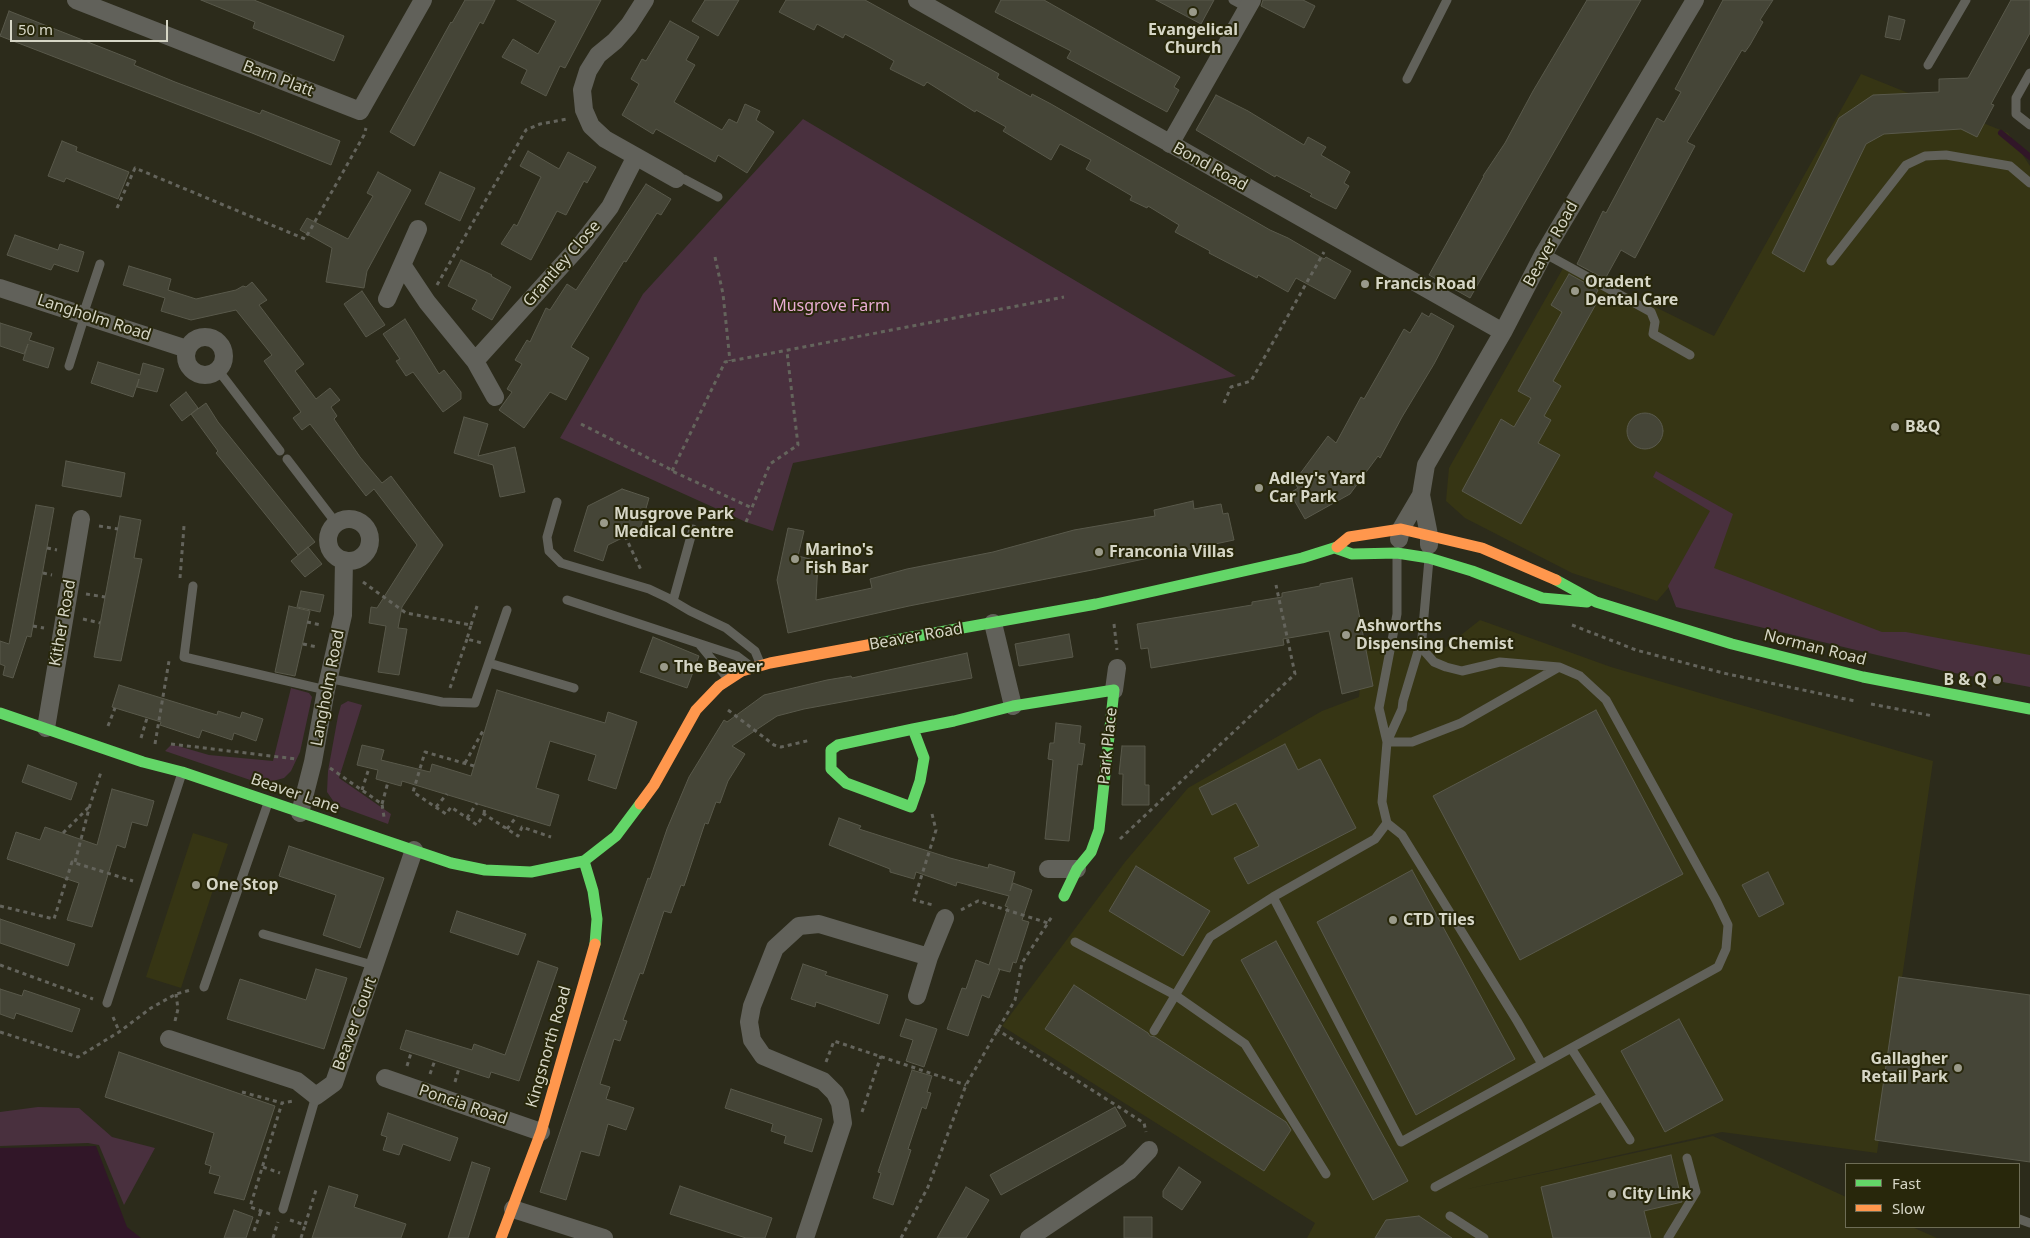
<!DOCTYPE html>
<style>
body{margin:0}
#map{position:relative;width:2030px;height:1238px;overflow:hidden;background:#2c2b1b;font-family:"Noto Sans",sans-serif}
canvas{display:block}
.legend{position:absolute;left:1845px;top:1163px;width:175px;height:65px;box-sizing:border-box;background:#28270b;border:1px solid #6e6d56;margin:0;padding:6px 9px;list-style:none;font-size:15px;color:#d6d6c6}
.legend li{display:flex;align-items:center;gap:10px;height:25px}
.legend b{width:25px;border:1px solid #6e6d56}
.scale{position:absolute;left:10px;top:20px;width:158px;height:22px;box-sizing:border-box;border:2px solid #d6d6c6;border-top:0;padding-left:6px;font-size:15px;line-height:18px;white-space:nowrap;color:#d6d6c6;-webkit-text-stroke:4px #28270b;paint-order:stroke}
</style>
<div id="map">
<canvas width="2030" height="1238"></canvas>
<ul class="legend">
<li><b style="height:6px;background:#63d668"></b>Fast</li>
<li><b style="height:6px;background:#ff974d"></b>Slow</li>
</ul>
<div class="scale">50 m</div>
</div>
<script>
const context = document.querySelector('canvas').getContext('2d');
context.lineJoin = 'round';
function paint(path, color) {
  context.fillStyle = color;
  context.fill(path, 'evenodd');
}
function shape(rows) {
  const path = new Path2D();
  for (const r of rows) {
    if (r.length === 3) {
      path.moveTo(r[0] + r[2], r[1]);
      path.arc(r[0], r[1], r[2], 0, 2 * Math.PI);
      continue;
    }
    path.moveTo(r[0], r[1]);
    for (let i = 2; i < r.length; i += 2) path.lineTo(r[i], r[i + 1]);
  }
  return path;
}
function trace(path, color, width, dash) {
  context.strokeStyle = color;
  context.lineWidth = width;
  context.lineCap = dash ? 'butt' : 'round';
  context.setLineDash(dash || []);
  context.stroke(path);
}
function label(font, color, halo, rows, align = 'center') {
  context.font = font + ' "Noto Sans",sans-serif';
  context.lineWidth = 4;
  context.setLineDash([]);
  context.textBaseline = 'middle';
  context.strokeStyle = halo;
  context.fillStyle = color;
  for (const [text, x, y, turn = 0] of rows) {
    context.save();
    context.translate(x, y);
    context.rotate((+turn || 0) * Math.PI / 180);
    context.textAlign = isNaN(turn) ? turn : align;
    if (halo) context.strokeText(text, 0, 0);
    context.fillText(text, 0, 0);
    context.restore();
  }
}
paint(shape([
 [1861,74,2008,133,2030,166,2030,681,1884,649,1689,564,1657,601,1572,573,1465,518,1446,501,1449,468,1566,263,1714,336],
 [1480,620,1611,667,1933,761,1877,1153,1722,1132,1463,1190,1713,1136,1846,1197,1846,1227,1912,1227,1937,1238,1307,1238,1315,1223,1002,1026,1125,862,1188,788,1322,711,1359,697,1364,642,1442,650],
 [193,833,228,844,181,988,146,977]
]), '#363514');
paint(shape([
 [803,119,1236,376,793,463,773,531,746,522,560,438,643,294],
 [1656,471,1733,514,1714,568,1882,632,1906,632,2030,655,2030,687,1944,671,1676,607,1668,586,1710,511,1653,477],
 [291,688,309,693,312,697,300,752,291,771,284,778,262,784,165,751,171,745,178,746,209,755,273,761],
 [348,701,362,705,339,778,391,814,388,824,336,805,327,792,328,771,338,716,341,705],
 [38,1107,79,1108,112,1137,155,1148,124,1205,99,1145,88,1143,0,1146,0,1112]
]), '#49303e');
paint(shape([
 [96,1146,127,1227,141,1238,0,1238,0,1148]
]), '#311628');
trace(shape([
 [2001,133,2030,157]
]), '#311628', 6);
const building = shape([
 [201,0,254,0,344,36,334,61,253,28,255,22,201,0],
 [465,0,495,0,483,24,480,22,414,146,390,132,451,22,452,23,465,0],
 [517,0,601,0,565,68,560,66,546,96,521,83,527,70,502,57,513,39,538,54,556,21,517,0],
 [705,0,739,0,718,36,692,21,705,0],
 [786,0,865,0,999,74,997,78,1031,97,1032,94,1051,104,1270,230,1288,238,1324,259,1326,257,1351,271,1335,299,1296,278,1288,292,1258,275,1257,278,1209,253,1210,251,1175,232,1179,225,1148,206,1147,208,1130,200,1132,196,1086,169,1091,160,1060,144,1051,160,1003,131,1006,127,976,110,975,112,927,82,924,86,890,69,894,61,873,49,845,34,843,38,817,24,814,30,779,12,786,0],
 [1001,0,1044,0,1180,77,1174,87,1179,90,1167,112,1067,58,1071,51,995,12,1001,0],
 [1156,0,1214,0,1201,24,1156,0],
 [1263,0,1303,0,1315,6,1304,28,1261,6,1263,0],
 [1587,0,1641,0,1470,298,1429,275,1484,176,1483,176,1505,143,1533,91,1587,0],
 [1723,0,1773,0,1760,20,1763,22,1750,45,1745,52,1742,50,1687,142,1695,146,1635,258,1621,250,1605,279,1577,264,1603,211,1606,213,1657,118,1664,122,1681,92,1675,89,1723,0],
 [2011,0,2030,0,2030,33,1991,104,1994,105,1977,137,1961,129,1884,134,1866,144,1804,272,1772,253,1839,118,1873,95,1939,92,1939,79,1968,78,2011,0],
 [9,11,136,61,134,65,175,82,260,114,262,110,340,141,331,165,252,133,0,36,9,11],
 [1889,16,1905,20,1900,40,1885,37,1889,16],
 [670,21,699,37,686,60,695,65,674,102,722,130,729,119,737,123,745,104,760,111,756,120,774,132,747,173,718,155,715,162,656,129,653,134,622,115,639,84,631,79,642,59,646,61,670,21],
 [1216,95,1248,111,1304,145,1308,137,1326,147,1321,155,1350,172,1344,183,1349,186,1336,209,1310,196,1312,194,1276,175,1275,177,1196,130,1216,95],
 [62,141,77,147,76,151,129,172,118,199,66,178,64,182,48,176,62,141],
 [528,151,559,169,568,152,596,167,587,183,584,181,566,215,557,211,531,260,501,244,514,224,517,226,541,177,520,166,528,151],
 [378,172,411,190,367,271,364,288,326,282,332,248,300,230,307,218,348,239,373,196,367,193,378,172],
 [440,172,475,188,460,221,425,204,440,172],
 [646,184,671,199,661,215,657,213,626,262,624,261,571,347,589,358,566,400,550,392,524,428,499,410,512,392,507,389,522,364,515,360,527,340,530,342,546,308,550,310,567,284,576,290,646,184],
 [15,235,58,250,60,244,84,252,78,272,54,264,51,270,7,255,15,235],
 [461,260,492,275,491,276,511,287,492,320,472,309,477,300,448,286,461,260],
 [129,266,171,279,168,290,196,299,236,290,243,286,246,287,252,282,267,300,259,305,304,364,295,371,316,399,330,388,340,400,331,407,337,416,334,419,360,457,382,483,391,476,443,545,402,607,398,628,407,629,399,675,378,672,386,626,369,623,371,607,377,608,417,545,374,489,366,496,310,424,302,430,293,418,301,412,264,361,272,355,236,310,191,320,161,311,165,298,123,285,129,266],
 [1569,274,1598,290,1592,302,1596,304,1553,381,1561,386,1544,416,1551,420,1538,443,1560,455,1521,524,1462,491,1501,419,1514,427,1531,398,1518,391,1562,312,1551,305,1569,274],
 [362,291,385,325,366,337,344,304,362,291],
 [1422,313,1429,317,1431,313,1454,326,1434,364,1402,417,1380,458,1378,456,1350,494,1305,519,1290,493,1298,488,1294,482,1328,436,1336,443,1361,397,1364,399,1404,329,1410,333,1422,313],
 [405,319,439,374,444,370,461,392,461,399,443,412,413,372,406,376,396,361,400,359,383,334,405,319],
 [0,323,32,333,29,340,54,348,48,368,23,360,28,344,24,354,0,346,0,323],
 [98,362,140,375,143,363,164,369,157,392,137,387,139,379,133,397,91,383,98,362],
 [186,392,198,408,191,414,206,403,218,422,315,542,298,555,216,453,218,451,191,414,182,421,170,405,186,392],
 [1645,431,18],
 [464,417,488,424,478,456,515,447,525,492,500,497,493,465,454,453,464,417],
 [66,461,125,473,121,497,62,486,66,461],
 [622,489,649,498,640,529,608,545,603,561,574,551,588,506,622,489],
 [1193,501,1194,509,1221,504,1223,514,1228,513,1234,540,1092,570,909,606,788,633,777,580,788,528,804,531,798,556,818,561,816,600,872,588,870,579,907,569,993,552,1074,530,1155,516,1154,510,1193,501],
 [36,505,54,508,31,637,27,636,13,678,3,675,5,666,0,664,0,641,9,644,36,505],
 [120,516,141,520,134,558,142,559,121,661,94,657,120,516],
 [308,547,322,564,305,577,291,561,308,547],
 [1352,578,1373,686,1342,694,1329,631,1283,639,1284,645,1151,668,1148,648,1141,649,1137,624,1252,605,1252,602,1282,597,1282,593,1320,586,1320,584,1352,578],
 [301,591,324,595,320,612,297,607,301,591],
 [289,606,310,611,295,676,275,672,289,606],
 [1069,634,1073,657,1019,666,1015,644,1069,634],
 [653,637,699,656,687,688,640,672,653,637],
 [967,653,972,678,804,709,777,716,732,746,745,754,728,781,720,803,716,802,708,824,705,823,684,886,681,885,671,913,664,911,643,974,640,973,623,1020,627,1021,620,1041,614,1039,600,1084,610,1087,606,1099,634,1108,626,1130,608,1124,599,1156,581,1151,566,1200,540,1192,584,1060,648,878,650,879,667,829,689,777,724,720,727,722,764,695,827,680,851,676,852,678,967,653],
 [119,685,217,715,218,711,240,718,242,712,263,719,256,741,234,733,232,740,202,730,199,738,160,725,161,722,112,707,119,685],
 [497,690,605,723,608,712,637,722,616,789,588,780,596,755,550,741,536,788,559,795,550,826,402,781,401,786,376,779,378,770,357,765,362,745,384,750,381,760,430,772,432,764,471,776,497,690],
 [1596,710,1683,874,1520,960,1433,796,1596,710],
 [1056,723,1081,726,1079,743,1085,744,1082,765,1078,764,1069,841,1045,839,1053,760,1048,759,1050,743,1054,743,1056,723],
 [1285,744,1298,770,1320,759,1356,828,1248,884,1234,858,1259,846,1236,803,1212,815,1199,788,1285,744],
 [1122,746,1145,746,1145,785,1149,785,1149,805,1122,805,1123,774,1119,774,1122,746],
 [28,765,77,783,71,800,22,782,28,765],
 [112,789,154,801,147,826,132,822,125,848,117,845,92,927,67,920,79,883,7,859,16,832,40,840,45,827,97,845,112,789],
 [839,818,861,826,859,829,950,858,988,868,989,864,1015,872,1010,891,1013,883,1032,890,1022,920,1029,922,1016,963,1013,962,1010,972,998,969,1000,969,989,998,982,995,968,1036,947,1029,962,988,966,989,976,960,989,965,1008,907,1005,906,1009,896,957,882,956,886,916,872,914,879,890,872,890,869,829,845,839,818],
 [289,846,384,878,360,948,323,935,336,895,279,876,289,846],
 [1136,866,1210,911,1183,956,1109,911,1136,866],
 [1412,870,1515,1059,1416,1115,1317,922,1412,870],
 [1768,872,1784,904,1759,917,1742,885,1768,872],
 [457,911,526,934,518,955,450,932,457,911],
 [0,919,75,944,68,966,0,943,0,919],
 [1276,941,1408,1181,1373,1200,1241,960,1276,941],
 [538,961,558,968,519,1081,491,1072,489,1078,400,1049,406,1030,472,1050,474,1044,505,1055,538,961],
 [803,964,827,972,825,975,888,995,879,1024,816,1002,815,1007,791,999,803,964],
 [316,969,347,978,324,1049,227,1019,240,979,306,1000,316,969],
 [1899,977,2030,995,2030,1162,1875,1140,1899,977],
 [1074,985,1148,1033,1150,1036,1155,1037,1286,1122,1291,1130,1264,1171,1045,1029,1074,985],
 [0,989,22,996,24,990,80,1009,72,1032,16,1013,14,1019,0,1014,0,989],
 [906,1019,937,1029,924,1067,906,1061,913,1040,900,1036,906,1019],
 [1679,1019,1723,1100,1665,1132,1621,1051,1679,1019],
 [119,1052,275,1106,244,1200,214,1193,220,1176,209,1173,211,1166,205,1164,214,1133,105,1097,119,1052],
 [912,1070,932,1076,927,1092,931,1093,926,1109,922,1107,908,1149,911,1150,893,1205,873,1198,881,1173,878,1172,912,1070],
 [731,1089,822,1119,812,1152,784,1143,786,1136,771,1131,773,1124,725,1108,731,1089],
 [1115,1107,1126,1126,1001,1195,990,1175,1115,1107],
 [388,1113,458,1138,450,1161,403,1144,399,1155,383,1150,387,1137,381,1135,388,1113],
 [1671,1155,1682,1202,1644,1211,1651,1238,1553,1238,1541,1187,1671,1155],
 [472,1162,490,1168,468,1238,448,1238,472,1162],
 [1179,1167,1201,1182,1182,1210,1163,1197,1163,1191,1179,1167],
 [329,1186,358,1195,354,1207,406,1224,401,1238,312,1238,329,1186],
 [680,1186,772,1218,765,1238,746,1238,670,1214,680,1186],
 [966,1187,989,1200,966,1238,937,1238,966,1187],
 [234,1210,253,1217,246,1238,224,1238,234,1210],
 [1419,1216,1452,1238,1375,1238,1386,1220,1419,1216],
 [1124,1217,1152,1217,1152,1238,1124,1238,1124,1217]
]);
paint(building, '#454537');
trace(building, '#59594b', 1);
trace(shape([
 [117,208,135,168,305,239,364,135,366,128],
 [715,257,723,294,730,361],
 [437,285,526,130,540,124,567,119],
 [1224,403,1231,387,1251,381,1324,252],
 [581,424,668,468,672,471,752,508],
 [672,471,725,362,1064,297],
 [746,522,770,464,798,445,787,352],
 [99,526,118,529],
 [625,536,642,572],
 [47,548,57,550],
 [43,573,52,575],
 [180,578,184,526],
 [363,582,406,613,471,625,467,639,482,643],
 [86,594,105,597],
 [83,619,100,623],
 [307,622,321,625],
 [1114,624,1117,650],
 [471,625,478,603],
 [1572,625,1636,650,1723,673,1855,701],
 [33,626,44,628],
 [303,644,317,647],
 [450,688,467,639],
 [1871,704,1933,716],
 [728,710,774,745,781,747,811,740],
 [108,726,115,708],
 [141,738,147,718],
 [155,744,169,661],
 [171,744,296,759],
 [465,763,484,729],
 [474,766,425,752,413,792,446,814,451,807,477,825,484,814,518,836,522,827,551,837],
 [330,768,382,804,384,817],
 [362,790,369,768],
 [382,804,388,782],
 [436,807,447,794],
 [484,814,485,806],
 [932,814,936,830,914,900,933,905],
 [467,818,477,803],
 [507,829,517,816],
 [63,833,89,807],
 [1120,839,1295,674,1276,585],
 [75,862,90,805,101,772],
 [0,906,54,919,72,862,133,881],
 [961,910,978,901,1048,923],
 [0,965,93,999],
 [113,1017,119,1031],
 [175,1021,178,1009,176,994],
 [996,1029,1144,1123,1146,1132],
 [0,1032,78,1057,119,1032,151,1008,176,994,191,990],
 [826,1062,834,1041,966,1085],
 [407,1066,411,1053],
 [430,1074,435,1060],
 [455,1082,459,1068],
 [242,1092,282,1103],
 [862,1112,881,1056],
 [263,1167,280,1173],
 [270,1214,250,1207,282,1103,293,1101],
 [290,1220,305,1225,316,1190],
 [254,1231,261,1211],
 [273,1238,278,1222],
 [301,1238,305,1225],
 [901,1238,928,1187,966,1085,1015,1000,1022,963,1053,915]
]), '#64645c', 3, [4, 4]);
trace(shape([
 [1233,0,1248,8],
 [1928,65,1966,0],
 [2030,73,2016,98,2016,114,2030,125],
 [1407,79,1447,0],
 [676,179,684,179,718,197],
 [1544,253,1651,312,1655,322,1653,334,1690,355],
 [1831,261,1906,165,1925,156,1946,155,2010,166,2030,183],
 [83,315,100,264],
 [69,366,85,315],
 [218,370,280,451],
 [287,459,336,523],
 [557,502,547,537,549,551,561,563,649,589,668,598,690,611,726,628,755,651,760,663],
 [193,586,184,657,326,690],
 [567,600,737,656,749,665],
 [673,601,693,529],
 [700,645,728,679],
 [489,663,574,688],
 [328,678,442,702,475,703,507,610],
 [1387,742,1402,709,1403,701,1422,638,1429,559],
 [1387,742,1412,742,1461,723,1559,667],
 [1387,823,1402,835,1517,1021,1542,1064],
 [1273,897,1401,1142,1718,967,1726,949,1728,925,1716,900,1606,700,1580,676,1559,667,1500,662,1462,671,1446,667,1434,662,1426,653,1422,638],
 [263,934,376,966],
 [1075,942,1175,995,1245,1044,1326,1174],
 [204,987,268,803],
 [107,1003,182,773],
 [1154,1031,1210,937,1273,897,1375,839,1387,823,1382,802,1387,742,1379,708,1397,614,1397,553],
 [1571,1048,1630,1140],
 [1435,1187,1601,1097],
 [283,1209,316,1096],
 [1450,1216,1484,1238],
 [2019,1219,2030,1223],
 [1668,1238,1696,1192,1687,1158]
]), '#61615a', 9);
trace(shape([
 [76,0,360,111,423,0],
 [645,0,629,25,615,41,598,55,588,71,582,90,584,110,591,126,605,139,676,179],
 [917,0,1503,332],
 [1170,144,1252,0],
 [403,266,427,302,475,361,495,397],
 [0,288,187,349],
 [387,299,418,229],
 [205,356,19],
 [475,361,583,242,610,207,635,158],
 [349,540,21],
 [1399,539,1401,529,1421,495],
 [1429,545,1429,535,1421,495,1426,465,1503,332,1544,253,1695,0],
 [993,623,1013,706],
 [1114,690,1117,668],
 [46,728,81,519],
 [300,813,313,762,326,690,343,615,344,560],
 [1048,869,1077,869],
 [917,996,929,957,945,918],
 [169,1039,297,1081,316,1096,334,1083,414,850],
 [385,1078,541,1132],
 [513,1209,604,1238],
 [805,1238,843,1123,840,1103,835,1093,823,1081,763,1056,752,1040,749,1022,752,1006,775,948,799,926,819,924,929,957],
 [1029,1238,1129,1171,1149,1150]
]), '#61615a', 18);
trace(shape([
 [1335,548,1352,554,1397,553,1429,558,1472,571,1542,598,1587,602],
 [1556,580,1596,602,1732,644,1863,677,2030,709],
 [873,644,1096,604,1302,558,1337,547],
 [0,713,143,762,182,772,451,863,485,870,531,872,584,861,616,836,640,804],
 [913,729,924,758,920,781,911,807,846,783,831,769,831,750,838,745,913,729,954,721,1013,706,1114,690,1099,830,1091,852,1077,869,1064,896],
 [584,861,593,891,597,919,595,944]
]), '#63d668', 11);
trace(shape([
 [1337,547,1349,537,1401,529,1482,548,1556,580],
 [640,804,654,785,696,710,719,686,742,671,770,663,873,644],
 [501,1238,541,1132,595,944]
]), '#ff974d', 11);
for (const [x, y, r, color] of [
 [1193,12,5,"#9a9a8a"],
 [1365,284,5,"#9a9a8a"],
 [1575,291,5,"#9a9a8a"],
 [1895,427,5,"#9a9a8a"],
 [1259,488,5,"#9a9a8a"],
 [604,523,5,"#9a9a8a"],
 [1099,552,5,"#9a9a8a"],
 [795,559,5,"#9a9a8a"],
 [1346,635,5,"#9a9a8a"],
 [664,667,5,"#9a9a8a"],
 [1997,680,5,"#9a9a8a"],
 [196,885,5,"#9a9a8a"],
 [1393,920,5,"#9a9a8a"],
 [1958,1068,5,"#9a9a8a"],
 [1612,1194,5,"#9a9a8a"]
]) {
  const dot = new Path2D();
  dot.arc(x, y, r, 0, 2 * Math.PI);
  context.fillStyle = color;
  context.fill(dot);
  trace(dot, '#28270b', 2);
}
label('bold 16px', '#d6d6c6', '#28270b', [
 ["Evangelical",1193,30,"center"],
 ["Church",1193,48,"center"],
 ["Oradent",1585,282],
 ["Dental Care",1585,300],
 ["Francis Road",1375,284],
 ["B&Q",1905,427],
 ["Adley's Yard",1269,479],
 ["Car Park",1269,497],
 ["Musgrove Park",614,514],
 ["Medical Centre",614,532],
 ["Marino's",805,550],
 ["Fish Bar",805,568],
 ["Franconia Villas",1109,552],
 ["Ashworths",1356,626],
 ["Dispensing Chemist",1356,644],
 ["The Beaver",674,667],
 ["B & Q",1987,680,"right"],
 ["One Stop",206,885],
 ["CTD Tiles",1403,920],
 ["Gallagher",1948,1059,"right"],
 ["Retail Park",1948,1077,"right"],
 ["City Link",1622,1194]
], 'left');
label('16px', '#d6d6c6', '#28270b', [
 ["Barn Platt",278,79,21],
 ["Bond Road",1210,167,29],
 ["Beaver Road",1551,244,-61],
 ["Grantley Close",562,264,-49],
 ["Langholm Road",94,318,18],
 ["Kither Road",63,623,-80],
 ["Beaver Road",916,637,-10],
 ["Norman Road",1815,648,14],
 ["Langholm Road",328,688,-79],
 ["Park Place",1108,746,-84],
 ["Beaver Lane",295,794,19],
 ["Beaver Court",355,1024,-70],
 ["Kingsnorth Road",549,1047,-74],
 ["Poncia Road",463,1105,19]
]);
label('16px', '#e9add4', '#28270b', [
 ["Musgrove Farm",831,306]
]);
</script>
